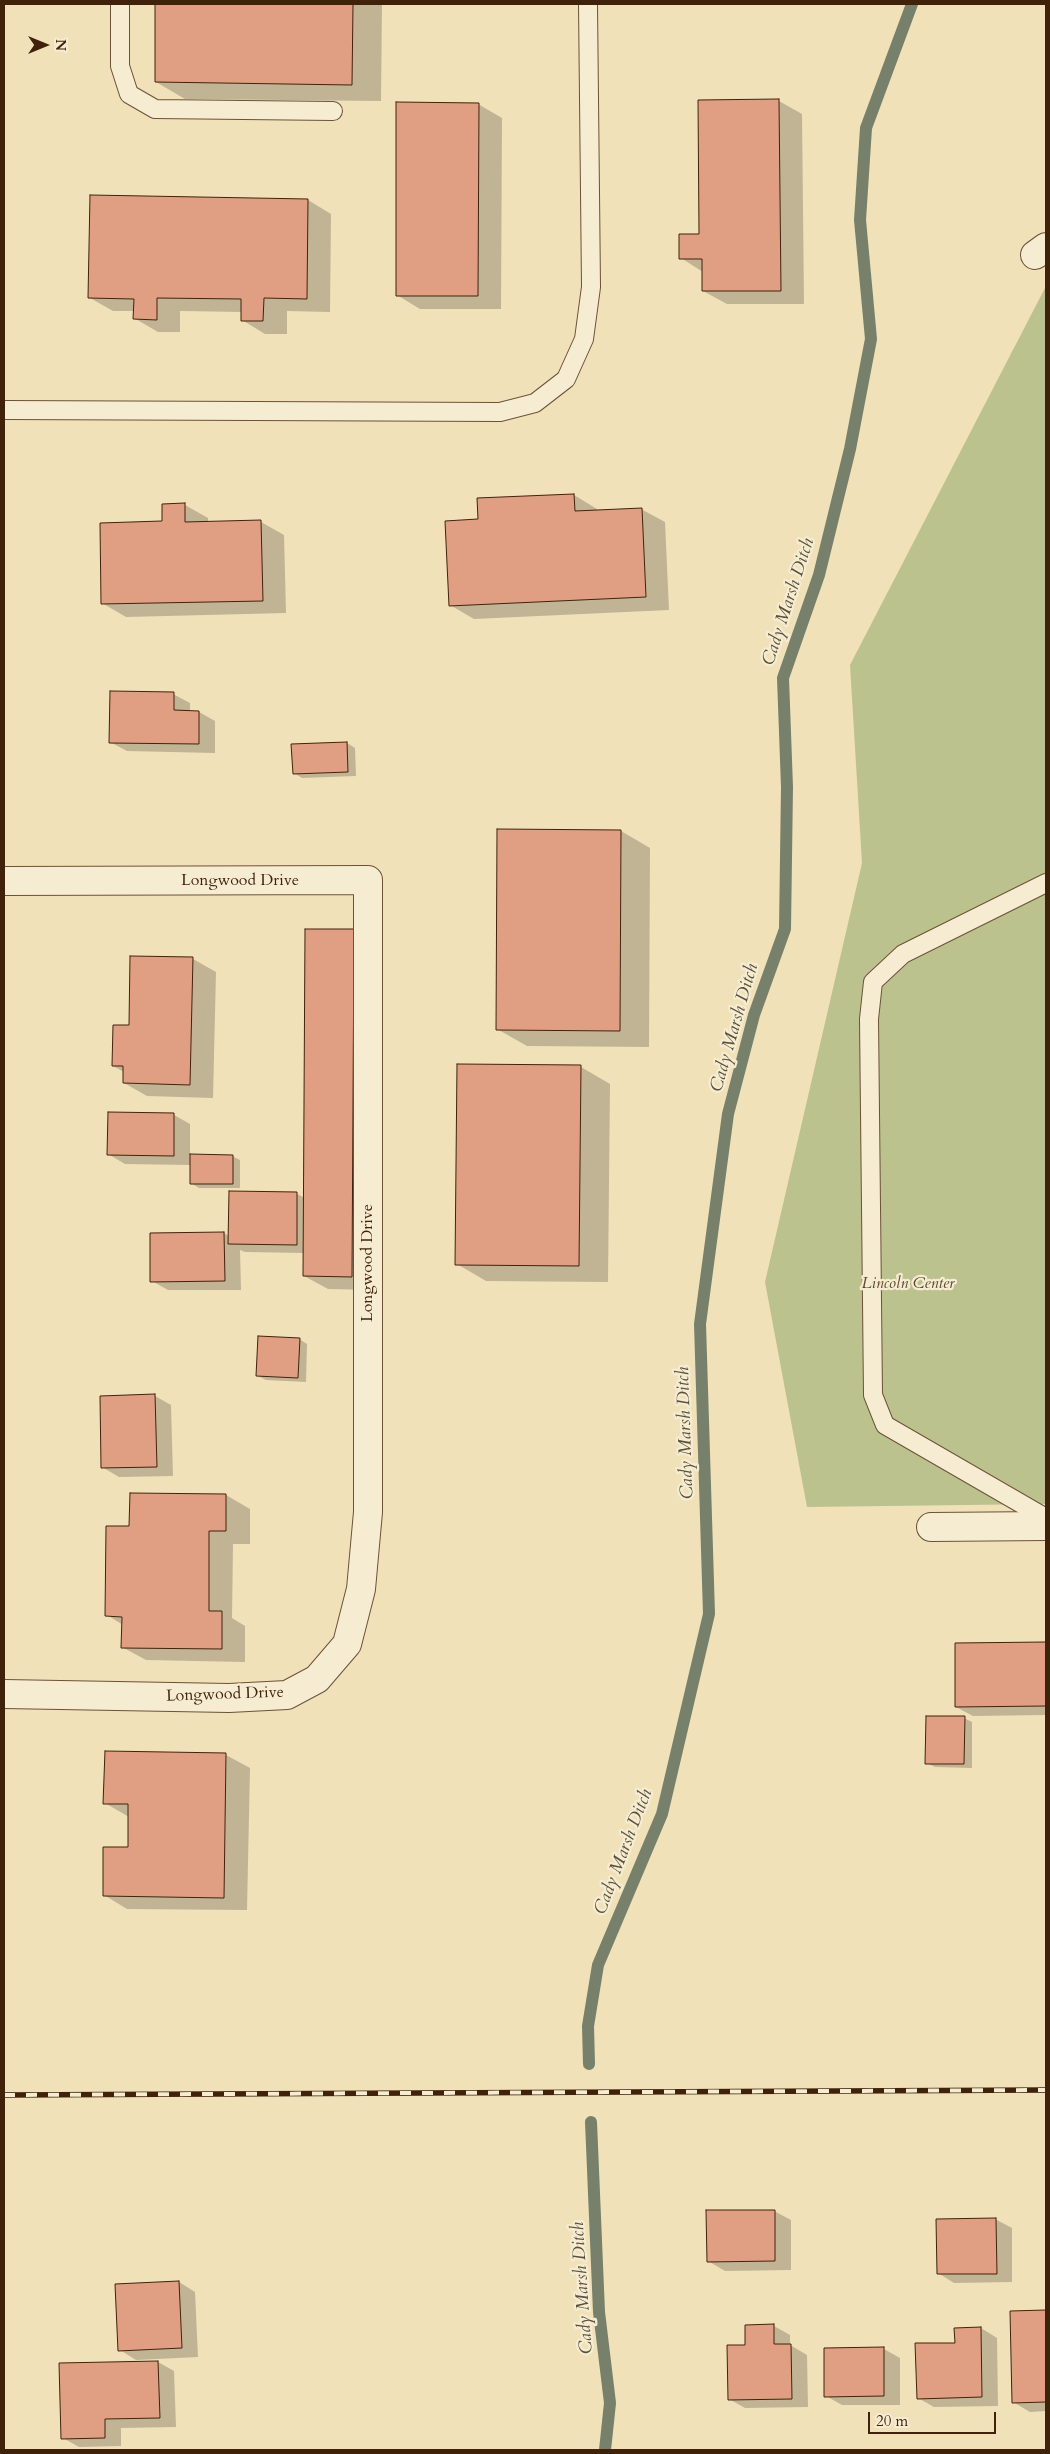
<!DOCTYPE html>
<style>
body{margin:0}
#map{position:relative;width:1050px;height:2454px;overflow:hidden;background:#f0e1b9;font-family:Cardo,serif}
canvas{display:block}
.frame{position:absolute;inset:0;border:5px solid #40220b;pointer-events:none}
.north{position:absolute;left:20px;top:20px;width:50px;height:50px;-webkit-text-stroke:4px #f5ecd2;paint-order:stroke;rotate:90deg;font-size:14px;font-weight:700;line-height:20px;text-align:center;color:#40220b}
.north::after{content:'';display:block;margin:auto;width:18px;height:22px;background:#40220b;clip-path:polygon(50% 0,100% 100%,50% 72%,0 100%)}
.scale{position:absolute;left:868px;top:2412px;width:128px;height:22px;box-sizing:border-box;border:2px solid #40220b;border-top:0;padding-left:6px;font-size:15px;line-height:18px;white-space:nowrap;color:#40220b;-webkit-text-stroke:4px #f5ecd2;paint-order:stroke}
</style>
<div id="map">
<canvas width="1050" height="2454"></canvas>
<div class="frame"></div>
<div class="north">N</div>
<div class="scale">20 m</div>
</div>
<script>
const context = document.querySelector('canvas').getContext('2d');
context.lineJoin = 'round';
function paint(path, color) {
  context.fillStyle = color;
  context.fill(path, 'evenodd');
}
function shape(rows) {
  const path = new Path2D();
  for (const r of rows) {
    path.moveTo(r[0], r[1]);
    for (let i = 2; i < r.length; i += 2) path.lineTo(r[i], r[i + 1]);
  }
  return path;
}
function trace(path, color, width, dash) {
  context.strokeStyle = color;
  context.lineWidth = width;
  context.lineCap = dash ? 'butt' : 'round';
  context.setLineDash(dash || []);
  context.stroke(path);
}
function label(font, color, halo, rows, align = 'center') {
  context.font = font + ' Cardo,serif';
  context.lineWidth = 4.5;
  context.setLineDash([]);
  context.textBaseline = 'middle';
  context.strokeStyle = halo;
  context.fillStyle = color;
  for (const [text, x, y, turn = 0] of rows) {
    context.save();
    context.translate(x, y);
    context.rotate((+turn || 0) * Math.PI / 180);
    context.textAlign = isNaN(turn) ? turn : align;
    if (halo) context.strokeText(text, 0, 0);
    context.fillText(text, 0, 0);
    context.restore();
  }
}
paint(shape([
 [1046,286,1046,1504,807,1507,765,1282,862,863,850,665]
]), '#bbc28e');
paint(shape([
 [157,4,382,4,381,101,185,99,156,82],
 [779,101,802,114,804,304,727,304,703,291,703,272,681,258,701,235],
 [478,104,502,118,501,309,420,309,397,295],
 [308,200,331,214,330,312,287,311,287,334,265,334,242,320,242,312,180,311,180,332,158,332,134,318,135,311,113,311,90,298],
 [574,495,597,509,597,511,641,509,665,522,669,610,474,619,450,605,479,521],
 [185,505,208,518,208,523,261,522,284,535,286,613,126,617,102,603,164,522],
 [173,694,190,703,190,712,199,712,215,721,215,753,127,751,110,742],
 [347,743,355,748,356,776,302,778,294,773],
 [621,831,650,848,649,1047,527,1046,497,1029],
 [353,930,377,943,375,1290,328,1289,304,1276,305,1253,245,1252,240,1250,241,1290,168,1290,152,1281,224,1233,229,1236,230,1193,297,1194,305,1198],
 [193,959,216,972,213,1098,147,1096,124,1083,124,1072,113,1066,130,1027],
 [581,1067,610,1084,608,1282,486,1281,457,1264],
 [109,1113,174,1115,190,1124,190,1155,232,1156,240,1160,240,1188,199,1188,191,1183,191,1165,125,1164,108,1154],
 [299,1339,307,1344,306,1382,266,1380,258,1376],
 [155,1396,171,1405,173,1476,119,1477,102,1467],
 [131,1494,226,1495,250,1509,250,1544,233,1544,232,1618,245,1626,245,1662,146,1660,122,1647,123,1625,107,1615,130,1528],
 [1046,1643,1046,1715,973,1716,956,1707,956,1645],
 [964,1718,972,1722,972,1768,935,1767,927,1763],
 [106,1752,226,1755,250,1768,247,1910,127,1909,104,1895,129,1849,129,1817,105,1803],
 [774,2211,791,2220,791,2270,725,2271,708,2261],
 [995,2219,1012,2228,1012,2282,954,2283,938,2273],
 [179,2282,195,2292,198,2357,136,2360,120,2350,116,2285],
 [1011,2312,1046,2312,1046,2411,1030,2412,1013,2402],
 [774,2326,790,2335,790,2345,807,2355,808,2407,745,2408,729,2399,747,2346],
 [981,2328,997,2338,998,2406,934,2407,918,2398,956,2344],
 [884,2349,900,2358,900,2405,842,2405,826,2396],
 [158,2362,174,2371,176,2427,121,2428,121,2446,79,2447,63,2438]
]), '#0003');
trace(shape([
 [589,2064,588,2026,598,1965,662,1814,709,1614,700,1324,728,1114,754,1015,785,929,787,787,783,678,819,575,850,449,871,339,860,220,866,128,912,4],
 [591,2122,599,2312,610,2403,605,2450]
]), '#77806a', 12);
const building = shape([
 [155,4,353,4,352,85,155,82,155,4],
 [779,99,781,291,702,291,702,259,679,259,679,234,699,234,698,100,779,99],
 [396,102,479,103,478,296,396,296,396,102],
 [90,195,308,199,307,299,264,298,263,321,241,321,241,299,157,298,157,320,133,319,134,299,88,298,90,195],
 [574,494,575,511,642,508,646,597,449,606,445,521,478,519,477,498,574,494],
 [185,503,185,522,261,520,263,601,101,604,100,523,162,521,162,504,185,503],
 [110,691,174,692,174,710,199,711,199,744,109,743,110,691],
 [347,742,348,772,293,774,291,744,347,742],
 [497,829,621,830,620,1031,496,1030,497,829],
 [305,929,354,929,352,1277,303,1276,305,929],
 [130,956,193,957,190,1085,123,1083,123,1066,112,1066,113,1025,129,1025,130,956],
 [457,1064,581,1065,579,1266,455,1265,457,1064],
 [108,1112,174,1113,174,1156,107,1155,108,1112],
 [190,1154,233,1155,233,1184,190,1184,190,1154],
 [229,1191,297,1192,297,1245,228,1244,229,1191],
 [224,1232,225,1281,150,1282,150,1233,224,1232],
 [258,1336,300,1338,298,1378,256,1376,258,1336],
 [155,1394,157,1467,101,1468,100,1396,155,1394],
 [130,1493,226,1494,226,1531,209,1531,209,1611,222,1611,222,1649,121,1648,122,1617,105,1616,106,1526,129,1526,130,1493],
 [1046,1642,1046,1706,955,1707,955,1643,1046,1642],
 [926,1716,965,1716,964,1764,925,1764,926,1716],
 [105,1751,226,1753,224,1898,103,1896,103,1847,128,1847,128,1804,103,1804,105,1751],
 [706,2210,775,2210,775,2261,707,2262,706,2210],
 [996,2218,997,2274,937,2274,936,2219,996,2218],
 [179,2281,182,2348,118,2351,115,2284,179,2281],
 [1046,2310,1046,2402,1012,2403,1010,2311,1046,2310],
 [774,2324,774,2344,791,2344,792,2399,728,2400,727,2345,745,2345,745,2325,774,2324],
 [981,2327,982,2397,917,2399,915,2343,955,2343,954,2328,981,2327],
 [884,2347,884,2396,824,2397,824,2348,884,2347],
 [158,2361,160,2418,105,2419,105,2438,61,2439,59,2363,158,2361]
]);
paint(building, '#e09f82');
trace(building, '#40220b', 1);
const service = shape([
 [120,4,120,66,129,94,155,109,333,111],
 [4,410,500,412,535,403,566,379,584,339,591,287,588,4],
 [1046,883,903,954,873,982,869,1019,873,1395,885,1425,1046,1518]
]);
const minor = shape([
 [1035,255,1046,247],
 [4,881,368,880,368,1512,361,1589,347,1644,317,1679,287,1695,229,1698,4,1694],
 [931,1527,1046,1526]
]);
trace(service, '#6c5236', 20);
trace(minor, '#6c5236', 30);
trace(service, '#f5ecd2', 18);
trace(minor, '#f5ecd2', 28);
const rail = shape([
 [4,2095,1046,2090]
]);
trace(rail, '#40220b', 5.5);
trace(rail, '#f5ecd2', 4, [11]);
label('16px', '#40220b', '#f5ecd2', [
 ["Longwood Drive",240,881],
 ["Longwood Drive",368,1263,-90],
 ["Longwood Drive",225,1695,-2]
]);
label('italic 16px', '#5f4a2c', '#f5ecd2', [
 ["Lincoln Center",908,1284]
]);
label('italic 18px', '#5b513b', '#f5ecd2', [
 ["Cady Marsh Ditch",789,602,-72],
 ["Cady Marsh Ditch",735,1028,-74],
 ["Cady Marsh Ditch",686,1433,-92],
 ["Cady Marsh Ditch",624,1852,-69],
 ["Cady Marsh Ditch",583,2288,-94]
]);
</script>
